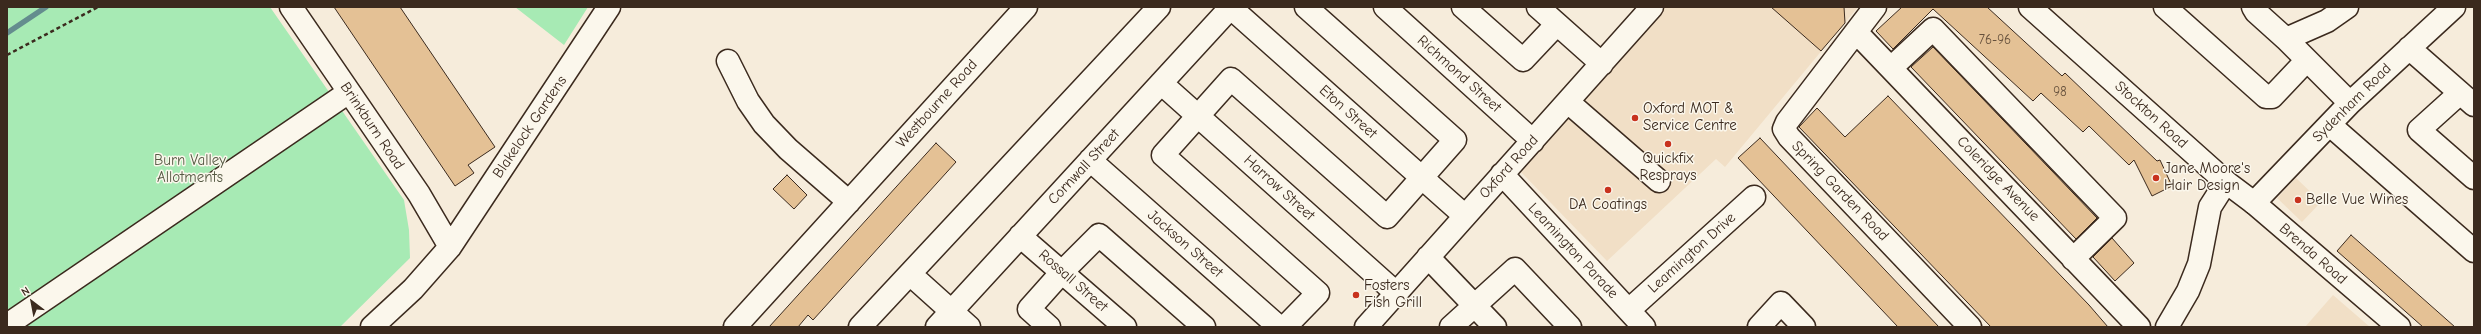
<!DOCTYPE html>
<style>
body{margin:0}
#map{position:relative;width:2481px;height:334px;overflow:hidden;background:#f6ecdb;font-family:"Comic Neue",sans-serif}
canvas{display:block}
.frame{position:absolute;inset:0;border:8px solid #3b2a1e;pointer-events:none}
.north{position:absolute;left:12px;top:282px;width:40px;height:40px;-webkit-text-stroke:3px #fbf7ec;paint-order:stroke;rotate:328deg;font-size:11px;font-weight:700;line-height:16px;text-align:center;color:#3b2a1e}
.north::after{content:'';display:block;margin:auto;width:14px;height:18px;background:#3b2a1e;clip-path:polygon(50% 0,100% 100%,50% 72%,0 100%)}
</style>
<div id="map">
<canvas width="2481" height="334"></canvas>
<div class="frame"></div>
<div class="north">N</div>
</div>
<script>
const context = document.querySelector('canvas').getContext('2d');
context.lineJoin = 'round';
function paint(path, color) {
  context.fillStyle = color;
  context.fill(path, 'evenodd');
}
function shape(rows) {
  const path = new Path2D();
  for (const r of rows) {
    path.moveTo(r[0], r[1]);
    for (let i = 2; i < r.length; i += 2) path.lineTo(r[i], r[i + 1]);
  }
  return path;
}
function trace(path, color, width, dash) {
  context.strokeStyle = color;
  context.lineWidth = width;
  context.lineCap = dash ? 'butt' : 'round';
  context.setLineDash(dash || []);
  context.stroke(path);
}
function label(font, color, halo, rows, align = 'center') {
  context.font = font + ' "Comic Neue",sans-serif';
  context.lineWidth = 3;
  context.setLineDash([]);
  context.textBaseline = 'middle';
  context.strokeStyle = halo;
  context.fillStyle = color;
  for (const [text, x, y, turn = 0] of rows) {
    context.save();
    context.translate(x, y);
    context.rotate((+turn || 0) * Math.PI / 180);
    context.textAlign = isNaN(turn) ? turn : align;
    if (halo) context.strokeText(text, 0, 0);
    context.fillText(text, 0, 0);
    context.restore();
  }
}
paint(shape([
 [1662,7,1858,7,1725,167,1716,159,1607,261,1521,172],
 [2296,178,2321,202,2302,222,2277,198],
 [2333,295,2370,327,2305,327]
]), '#f1dfc6');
paint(shape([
 [7,7,270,7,404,200,409,230,410,258,340,327,7,327],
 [515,7,588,7,564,45]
]), '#a7eab4');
trace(shape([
 [7,33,46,7]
]), '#648d8e', 5.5);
const building = shape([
 [334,7,400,7,495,147,468,165,474,173,455,186,334,7],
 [1771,7,1844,7,1845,23,1821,51,1771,7],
 [1902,7,1987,7,2062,76,2065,73,2157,161,2160,160,2172,186,2152,196,2134,160,2129,165,2089,126,2083,132,2041,93,2033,101,1933,9,1893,49,1876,31,1902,7],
 [1933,47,2097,218,2076,239,1911,67,1933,47],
 [1888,96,2089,305,2108,327,1991,327,1799,127,1817,108,1845,137,1888,96],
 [1760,138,1939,327,1898,327,1738,158,1760,138],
 [936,143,956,162,813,320,808,315,798,327,769,327,936,143],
 [787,175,807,195,794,209,773,189,787,175],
 [2351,235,2455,327,2423,327,2337,251,2351,235],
 [2112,238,2134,263,2115,281,2093,257,2112,238]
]);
paint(building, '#e4c195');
trace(building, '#3b2a1e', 1);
const minor = shape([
 [291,7,419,194,450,247],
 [1230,7,1465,216],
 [1385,7,1533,141],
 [1463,7,1523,60,1557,24],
 [1538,7,1602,64],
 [1875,7,1787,122,1784,129,1789,137,1970,327],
 [2165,7,2266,97,2272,97,2307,60],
 [2253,7,2256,12,2286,39,2350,103],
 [1856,32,2139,327],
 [2286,39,2327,21,2347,7],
 [2409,48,2474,105],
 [728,61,748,101,764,124,788,149,849,202],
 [1891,68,1933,29,2115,218,2073,259],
 [1161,83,1396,293],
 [2460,93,2419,130,2474,178],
 [1568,102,1659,181],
 [2330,125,2474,251],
 [1090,160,1279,327],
 [1502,174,1644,327],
 [2254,203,2350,103,2454,7],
 [1020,236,1125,327],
 [1428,257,1495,327],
 [910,274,969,327],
 [1629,310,1754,197],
 [7,325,349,92],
 [372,327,413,289,450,247,609,7],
 [735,327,1026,7],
 [860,327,1159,7],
 [937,327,1231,7],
 [1049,327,1029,309,1062,272,1099,235,1204,327],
 [1285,327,1318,293,1163,155,1231,79,1387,217,1455,140,1306,7],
 [1366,327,1652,7],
 [1451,327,1515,269,1570,327],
 [1759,327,1781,303,1804,327],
 [2167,327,2188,291,2199,264,2210,207,2226,182]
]);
const major = shape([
 [2030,7,2226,182,2254,203,2399,327]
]);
trace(minor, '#3b2a1e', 25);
trace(major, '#3b2a1e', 25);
trace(shape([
 [7,55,98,7]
]), '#3b2a1e', 2.5, [4, 3]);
trace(minor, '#fbf7ec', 22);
trace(major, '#fbf7ec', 22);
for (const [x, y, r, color] of [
 [1635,118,4,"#c8321e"],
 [1668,144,4,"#c8321e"],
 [2156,178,4,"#c8321e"],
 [1608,190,4,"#c8321e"],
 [2298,200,4,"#c8321e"],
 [1356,295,4,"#c8321e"]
]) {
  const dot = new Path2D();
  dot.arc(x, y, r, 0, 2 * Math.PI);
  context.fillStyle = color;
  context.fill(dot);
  trace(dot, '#fbf7ec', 1.5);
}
label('13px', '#65503c', null, [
 ["76-96",1995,40],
 ["98",2060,92]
]);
label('15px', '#3b2a1e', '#fbf7ec', [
 ["Richmond Street",1459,74,42],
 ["Sydenham Road",2352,103,-45],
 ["Westbourne Road",937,104,-48],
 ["Eton Street",1348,112,42],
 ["Stockton Road",2151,115,42],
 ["Brinkburn Road",372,126,56],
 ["Blakelock Gardens",530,127,-56],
 ["Cornwall Street",1084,167,-47],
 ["Oxford Road",1509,167,-48],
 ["Coleridge Avenue",1998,179,46],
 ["Harrow Street",1279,188,42],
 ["Spring Garden Road",1840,191,46],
 ["Jackson Street",1185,244,41],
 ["Leamington Parade",1573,251,47],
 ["Leamington Drive",1692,253,-42],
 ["Brenda Road",2313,254,41],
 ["Rossall Street",1073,281,41]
]);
label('15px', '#3b2a1e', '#fbf7ec', [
 ["Oxford MOT &",1643,109],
 ["Service Centre",1643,126],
 ["Quickfix",1668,159,"center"],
 ["Resprays",1668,176,"center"],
 ["Jane Moore's",2164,169],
 ["Hair Design",2164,186],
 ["Belle Vue Wines",2306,200],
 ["DA Coatings",1608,205,"center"],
 ["Fosters",1364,286],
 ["Fish Grill",1364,303]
], 'left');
label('15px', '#565a44', '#fbf7ec', [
 ["Burn Valley",190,161],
 ["Allotments",190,178]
]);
</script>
